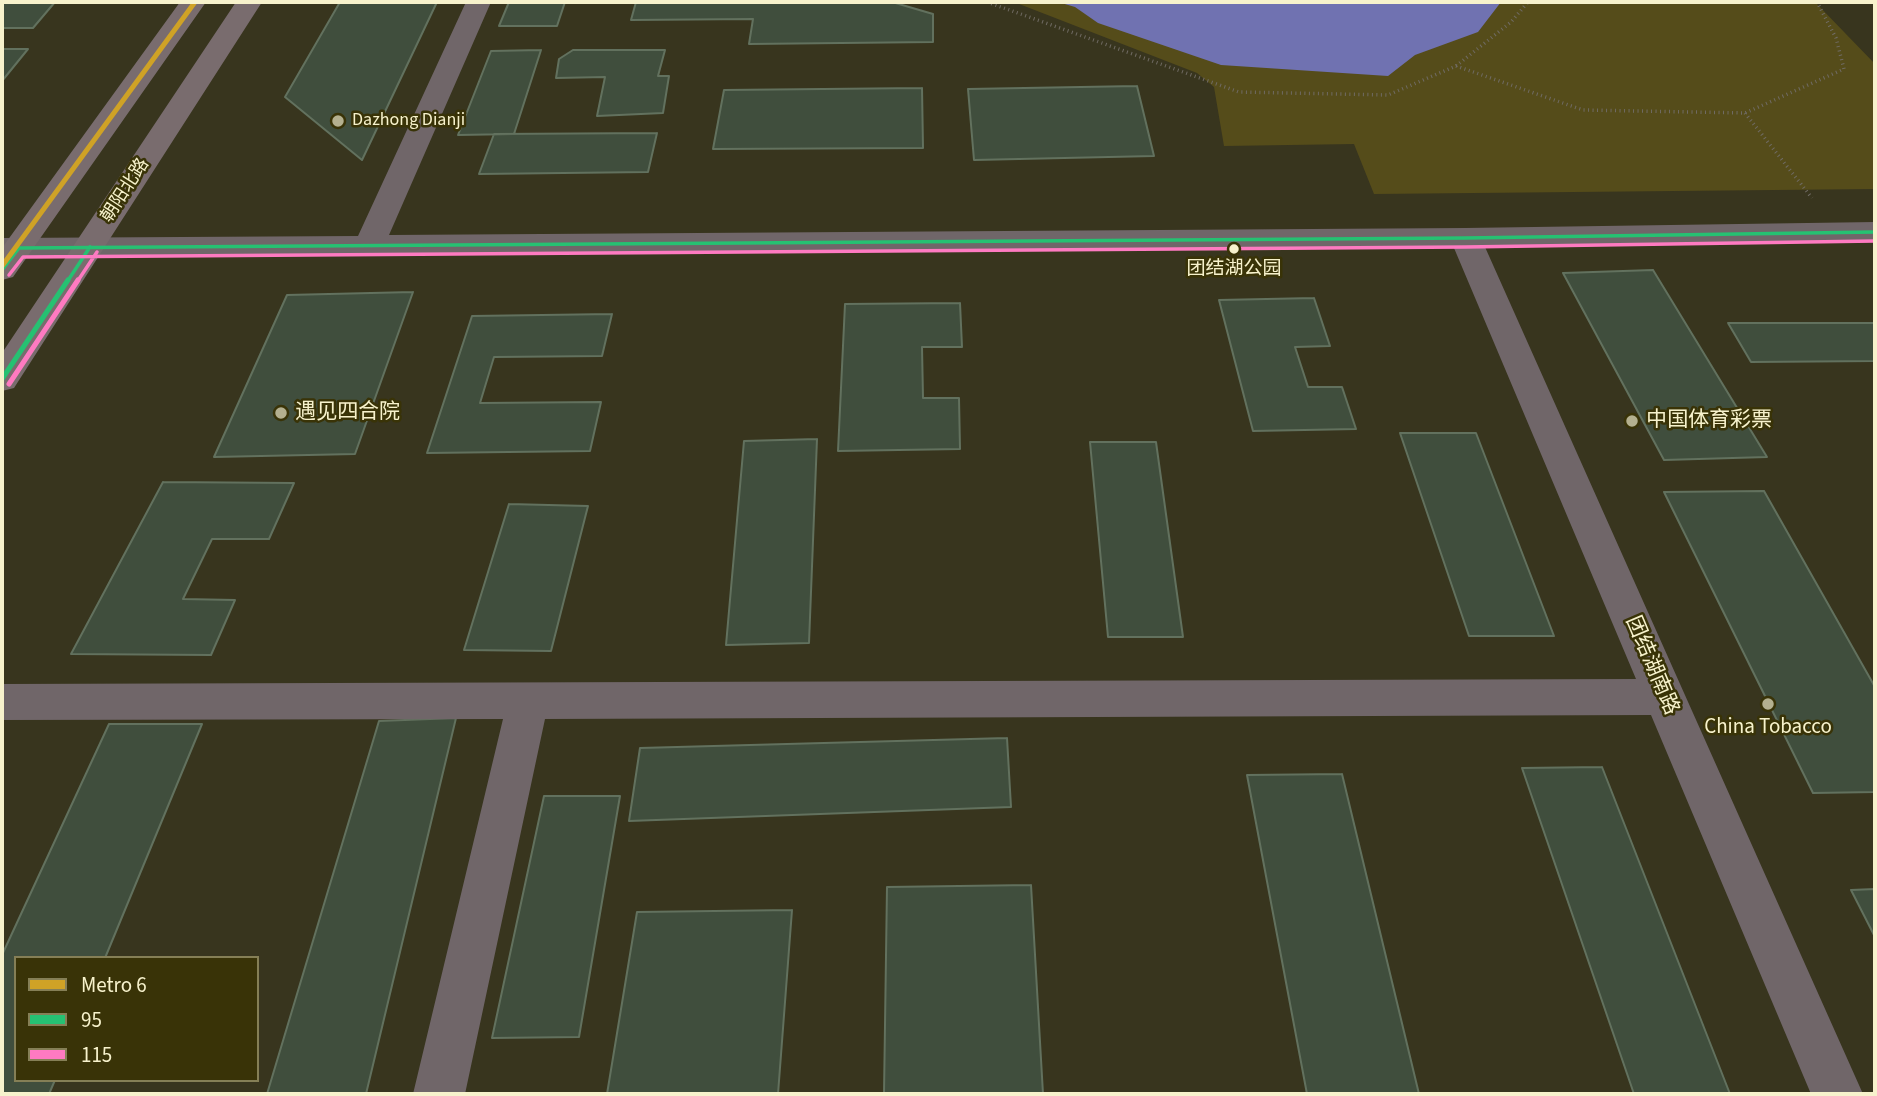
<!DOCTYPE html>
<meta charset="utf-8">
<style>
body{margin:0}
#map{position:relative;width:1877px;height:1096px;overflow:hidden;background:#38351e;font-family:"Source Sans 3",sans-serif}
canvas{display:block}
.frame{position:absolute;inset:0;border:4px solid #f7f2cc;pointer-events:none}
.legend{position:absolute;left:14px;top:956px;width:245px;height:126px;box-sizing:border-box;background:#393307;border:2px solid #857f56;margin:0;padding:9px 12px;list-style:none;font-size:21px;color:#f7f2cc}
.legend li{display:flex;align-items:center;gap:14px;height:35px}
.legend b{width:35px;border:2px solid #857f56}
</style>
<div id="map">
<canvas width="1877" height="1096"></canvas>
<div class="frame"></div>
<ul class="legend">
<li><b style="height:9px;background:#cfa226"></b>Metro 6</li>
<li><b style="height:9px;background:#26c172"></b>95</li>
<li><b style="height:9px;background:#fe7ac1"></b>115</li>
</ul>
</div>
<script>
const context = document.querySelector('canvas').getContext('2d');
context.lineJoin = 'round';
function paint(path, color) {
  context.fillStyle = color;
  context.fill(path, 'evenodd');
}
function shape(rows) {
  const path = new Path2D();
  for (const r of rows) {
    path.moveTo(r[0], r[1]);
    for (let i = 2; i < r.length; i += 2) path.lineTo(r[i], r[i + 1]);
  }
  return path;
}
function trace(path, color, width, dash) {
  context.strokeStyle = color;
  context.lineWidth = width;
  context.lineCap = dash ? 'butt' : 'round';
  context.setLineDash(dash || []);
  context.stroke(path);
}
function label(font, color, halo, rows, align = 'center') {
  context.font = font + ' "Source Sans 3","Noto Sans SC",sans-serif';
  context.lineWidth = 5;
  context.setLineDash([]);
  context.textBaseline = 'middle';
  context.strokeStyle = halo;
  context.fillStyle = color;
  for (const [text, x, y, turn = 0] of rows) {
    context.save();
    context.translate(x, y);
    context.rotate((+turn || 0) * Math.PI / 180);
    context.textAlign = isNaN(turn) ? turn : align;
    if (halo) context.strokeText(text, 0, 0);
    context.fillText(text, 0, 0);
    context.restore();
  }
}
paint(shape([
 [1014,2,1815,2,1875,64,1875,189,1374,194,1354,144,1224,146,1214,87,1197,73]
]), '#554c1a');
paint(shape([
 [1058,2,1501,2,1478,32,1415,55,1388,76,1221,65,1098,23,1075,7]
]), '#7072b1');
const building = shape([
 [2,2,55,2,33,28,2,28,2,2],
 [340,2,437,2,362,160,285,97,340,2],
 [509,2,565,2,557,26,499,26,509,2],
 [636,2,892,2,933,14,933,42,749,44,753,19,631,20,636,2],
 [2,49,28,49,2,81,2,49],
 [541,50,514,134,458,135,491,51,541,50],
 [573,50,665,50,658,76,669,76,663,113,597,116,605,77,556,78,559,59,573,50],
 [1137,86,1154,156,974,160,968,89,1137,86],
 [922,88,923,148,713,149,724,90,922,88],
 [657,133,648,172,479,174,494,134,657,133],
 [1653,270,1767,457,1664,460,1563,273,1653,270],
 [413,292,355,454,214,457,287,295,413,292],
 [1314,298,1330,346,1295,347,1308,387,1342,387,1356,429,1253,431,1219,300,1314,298],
 [960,303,962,347,922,347,923,398,959,398,960,449,838,451,845,304,960,303],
 [612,314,602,356,494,357,480,403,601,402,590,451,427,453,472,316,612,314],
 [1728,323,1875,323,1875,361,1751,362,1728,323],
 [1400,433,1476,433,1554,636,1469,636,1400,433],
 [817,439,809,643,726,645,744,441,817,439],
 [1090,442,1156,442,1183,637,1108,637,1090,442],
 [163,482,294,483,269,539,212,539,183,599,235,600,211,655,71,654,163,482],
 [1764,491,1875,687,1875,792,1813,793,1664,492,1764,491],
 [509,504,588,506,551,651,464,650,509,504],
 [456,718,366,1094,267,1094,379,721,456,718],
 [109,724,202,724,105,958,16,958,16,1080,55,1080,49,1094,2,1094,2,955,109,724],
 [1007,738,1011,807,629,821,640,748,1007,738],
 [1602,767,1730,1094,1634,1094,1522,768,1602,767],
 [1342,774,1419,1094,1307,1094,1247,775,1342,774],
 [544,796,620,796,579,1037,492,1038,544,796],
 [1031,885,1043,1094,884,1094,887,887,1031,885],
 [1875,889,1875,937,1851,890,1875,889],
 [792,910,778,1094,607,1094,637,912,792,910]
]);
paint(building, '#404e3d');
trace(building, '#62715e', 2);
trace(shape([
 [987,2,1239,92,1388,95,1456,66,1583,110,1745,113,1844,69,1836,38,1817,2],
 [1456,66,1511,22,1528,2],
 [1745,113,1812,198]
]), '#706b64', 3.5, [1, 3.5]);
paint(shape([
 [466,2,491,2,389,235,1465,228,1875,222,1875,242,1485,247,1863,1094,1811,1094,1651,715,545,719,465,1094,413,1094,503,719,2,720,2,684,1636,679,1454,248,2,258,2,238,358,236,466,2]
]), '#706669');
paint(shape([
 [180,2,206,2,13,277,2,280,2,248,180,2],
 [236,2,262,2,14,388,2,391,2,353,236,2]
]), '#796c6e');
trace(shape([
 [2,270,19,248,1465,238,1875,232],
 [67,282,90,247]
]), '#26c172', 3.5);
trace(shape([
 [2,379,68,280]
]), '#26c172', 5);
trace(shape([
 [9,275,23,257,1465,247,1875,241],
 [77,282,97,252]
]), '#fe7ac1', 3.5);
trace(shape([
 [9,384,78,280]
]), '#fe7ac1', 5);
trace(shape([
 [2,266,195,2]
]), '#cfa226', 5);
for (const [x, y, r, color] of [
 [338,121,7,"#b4b08f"],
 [1234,249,6,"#f7f2cc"],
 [281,413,7,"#b4b08f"],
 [1632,421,7,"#b4b08f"],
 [1768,704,7,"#b4b08f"]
]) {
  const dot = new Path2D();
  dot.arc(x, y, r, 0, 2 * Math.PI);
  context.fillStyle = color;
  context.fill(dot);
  trace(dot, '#393307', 2.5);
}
label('18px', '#f7f2cc', '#393307', [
 ["Dazhong Dianji",352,121]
], 'left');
label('18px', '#f7f2cc', '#393307', [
 ["朝阳北路",126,191,-57]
]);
label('19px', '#f7f2cc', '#393307', [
 ["团结湖公园",1234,270]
]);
label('21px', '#f7f2cc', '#393307', [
 ["遇见四合院",295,413],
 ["中国体育彩票",1646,421],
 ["China Tobacco",1768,728,"center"]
], 'left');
label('21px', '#f7f2cc', '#393307', [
 ["团结湖南路",1651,666,67]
]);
</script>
